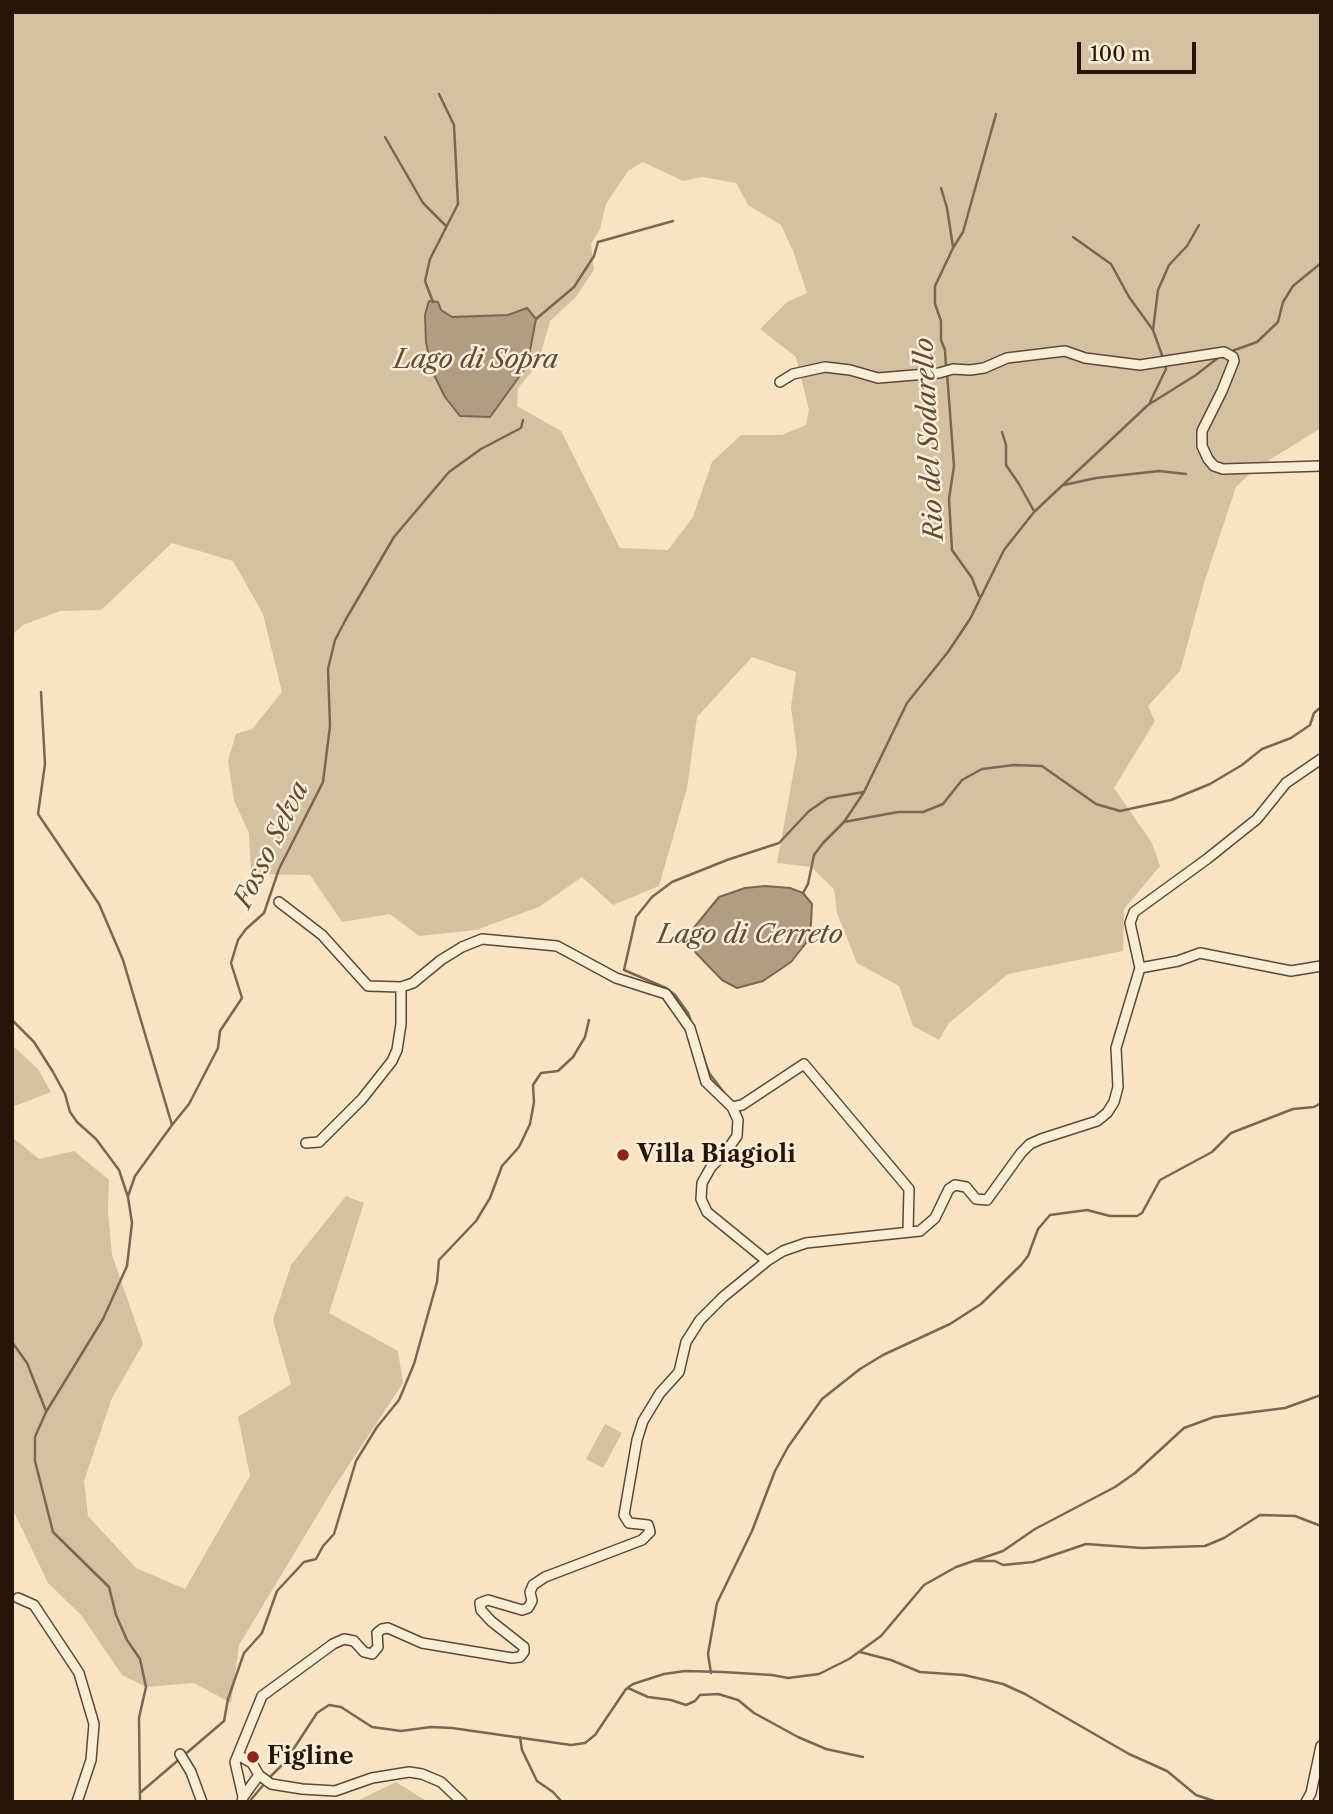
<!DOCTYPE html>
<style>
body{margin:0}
#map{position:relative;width:1333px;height:1814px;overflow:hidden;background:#f8e4c2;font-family:"Libre Caslon Text",serif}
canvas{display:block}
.frame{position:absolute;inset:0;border:14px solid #271507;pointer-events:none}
.scale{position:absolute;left:1077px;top:42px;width:119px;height:32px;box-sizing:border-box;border:4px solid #271507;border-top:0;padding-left:9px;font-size:21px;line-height:24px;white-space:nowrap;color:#271507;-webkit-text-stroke:5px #faedd7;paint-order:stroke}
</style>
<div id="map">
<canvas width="1333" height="1814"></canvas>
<div class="frame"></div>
<div class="scale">100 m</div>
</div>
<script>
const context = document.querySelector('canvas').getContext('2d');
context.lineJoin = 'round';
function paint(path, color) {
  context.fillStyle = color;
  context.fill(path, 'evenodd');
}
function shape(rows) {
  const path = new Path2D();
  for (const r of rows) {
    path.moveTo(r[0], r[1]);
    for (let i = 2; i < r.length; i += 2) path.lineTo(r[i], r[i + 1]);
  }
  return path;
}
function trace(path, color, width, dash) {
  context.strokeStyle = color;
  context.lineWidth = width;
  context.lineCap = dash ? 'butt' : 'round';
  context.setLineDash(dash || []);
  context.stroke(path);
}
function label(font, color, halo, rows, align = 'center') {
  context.font = font + ' "Libre Caslon Text",serif';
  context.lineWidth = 5;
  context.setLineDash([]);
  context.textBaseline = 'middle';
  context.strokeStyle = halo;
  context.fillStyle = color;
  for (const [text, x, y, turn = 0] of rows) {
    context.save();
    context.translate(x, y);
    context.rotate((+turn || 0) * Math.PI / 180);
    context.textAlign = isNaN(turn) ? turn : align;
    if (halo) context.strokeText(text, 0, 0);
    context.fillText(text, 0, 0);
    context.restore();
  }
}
paint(shape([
 [12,12,1321,12,1321,428,1255,469,1236,487,1205,580,1180,671,1148,706,1155,721,1114,788,1152,843,1160,866,1124,909,1123,951,1008,974,949,1023,939,1040,913,1026,899,986,857,963,837,913,834,889,811,867,777,863,797,753,791,707,796,672,752,657,697,717,687,788,659,886,613,905,582,877,539,907,476,930,419,936,390,914,342,922,310,875,251,874,249,833,234,801,228,760,236,734,252,729,282,692,263,614,233,561,172,543,101,610,60,611,23,625,12,635],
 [643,162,683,181,702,177,736,183,748,205,781,225,793,251,807,293,787,302,760,329,796,357,809,410,806,425,782,435,741,435,712,462,693,517,668,550,620,548,561,431,517,406,518,388,538,364,550,321,575,298,594,270,591,244,600,229,606,204,628,171],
 [527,308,530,348,527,366,489,417,460,416,445,397,441,309,452,317,469,317,508,315],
 [12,1045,38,1069,51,1092,12,1107],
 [12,1137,39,1159,74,1151,109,1180,108,1211,112,1255,143,1344,112,1398,84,1481,88,1516,136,1568,185,1589,250,1476,238,1417,291,1384,273,1320,291,1265,346,1196,364,1203,329,1313,398,1351,403,1383,333,1489,239,1645,231,1703,194,1683,146,1687,122,1675,81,1615,48,1583,12,1508],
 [605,1424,622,1433,603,1468,586,1459],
 [396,1782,428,1802,355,1802]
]), '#d4c1a2');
const water = shape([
 [429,301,438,302,441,310,452,317,508,315,527,308,536,319,527,366,490,417,460,416,445,397,432,371,426,342,425,315,429,301],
 [765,886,790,888,803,893,812,904,811,924,806,943,791,962,763,981,737,988,722,980,696,953,691,945,692,930,719,897,745,888,765,886]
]);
paint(water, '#b19e82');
trace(water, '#7a6751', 2);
trace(shape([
 [490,12,491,13],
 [1321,129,1321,144],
 [385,137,423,203,446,226],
 [1321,167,1321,170],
 [941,188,947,208,953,247],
 [1073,237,1111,264,1129,297,1153,330,1163,358],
 [433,302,425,281,430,259,458,204,454,125,439,94],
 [536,319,574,287,594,256,598,242,673,221],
 [1153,330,1158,290,1169,265,1187,246,1199,225],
 [1232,351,1257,342,1278,322,1283,302,1293,286,1321,263],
 [946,367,945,350,941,340,941,321,935,304,935,286,953,248,963,232,996,114],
 [947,373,954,466,949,499,952,550,972,578,979,596],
 [1150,402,1166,369,1165,364],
 [1002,432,1006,445,1006,465,1019,484,1034,511],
 [1064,485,1096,478,1159,471,1186,474],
 [41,692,45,764,38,814,99,904,123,960,172,1125,135,1176,128,1196],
 [844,822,898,812,923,812,943,804,962,780,982,769,1014,765,1042,766,1096,804,1120,811,1171,800,1210,784,1242,765,1262,749,1291,738,1310,725,1314,713,1321,707],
 [803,893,808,884,814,855,823,843,844,822,864,792,907,703,948,652,970,619,1004,550,1034,512,1148,405,1196,375,1219,357],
 [12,1020,34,1042,53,1072,65,1094,70,1112,77,1122,96,1139,119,1170,128,1197,132,1223,127,1266,103,1319,46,1412,35,1437,35,1461,53,1532,109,1587,116,1615,127,1640,140,1659,146,1687,139,1718,140,1802],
 [725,1094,709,1073,688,1013,675,995,666,988,624,970,636,917,652,897,672,882,727,860,779,843,809,811,828,798,864,792],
 [172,1125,189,1104,218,1048,220,1031,242,998,231,963,238,940,246,929,264,913,279,869,323,782,330,726,328,669,335,640,346,619,394,537,449,472,481,449,521,428,523,420],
 [12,1342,27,1363,46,1411],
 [974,1561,995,1561,1003,1565,1033,1562,1086,1544,1142,1548,1205,1546,1224,1538,1260,1515,1295,1516,1321,1526],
 [860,1652,891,1660,920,1672,964,1675,1003,1684,1025,1694,1129,1754,1167,1771,1196,1795,1217,1802],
 [711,1673,708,1654,717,1603,752,1531,775,1471,788,1447,822,1399,860,1369,883,1355,950,1324,981,1304,1021,1265,1028,1256,1038,1229,1050,1215,1087,1210,1110,1216,1137,1216,1142,1213,1160,1180,1212,1152,1231,1133,1293,1109,1314,1107,1321,1103],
 [628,1688,648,1697,671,1700,686,1705,695,1701,700,1695,718,1694,738,1700,754,1713,798,1737,826,1749,863,1757],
 [520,1737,522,1750,537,1781,553,1792,562,1802],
 [269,1778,285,1762,317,1713,329,1705,341,1707,372,1727,401,1731,431,1727,452,1728,571,1745,585,1743,595,1735,626,1689,633,1684,664,1674,685,1671,723,1672,772,1675,788,1678,819,1674,849,1659,881,1636,924,1585,956,1567,1003,1551,1035,1529,1115,1487,1135,1473,1184,1428,1214,1417,1285,1408,1321,1395],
 [141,1792,224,1721,228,1699,244,1653,262,1633,277,1591,304,1562,316,1559,323,1546,334,1534,356,1461,377,1427,399,1400,414,1364,437,1282,439,1260,476,1221,490,1198,502,1166,519,1147,530,1124,534,1102,533,1085,541,1073,558,1071,573,1057,585,1037,589,1020],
 [249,1802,265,1783]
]), '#7a6751', 2.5);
const minor = shape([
 [780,382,793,374,825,367,850,370,878,378,939,373,953,369,970,370,984,368,1007,358,1065,351,1085,358,1140,365,1224,352,1233,357,1234,361,1222,391,1202,431,1202,446,1208,459,1214,466,1223,469,1321,466],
 [279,902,322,935,368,986,401,987,413,983,441,960,462,947,482,939,557,946,616,978,666,994,690,1028,706,1082,732,1107,738,1120,737,1136,725,1153,711,1167,702,1183,701,1199,707,1212,767,1261],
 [1140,968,1178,961,1200,953,1291,971,1321,966],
 [732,1107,742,1105,804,1064,909,1189,908,1232],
 [306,1143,319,1142,362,1099,392,1061,397,1050,401,1024,401,987],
 [18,1598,34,1605,79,1673,94,1724,91,1760,77,1802],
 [180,1754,191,1772,202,1802],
 [238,1755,252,1763,259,1775,271,1784,302,1789,335,1791,372,1778,409,1772,422,1774,441,1782,462,1802],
 [243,1797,259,1775],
 [242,1802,243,1797,235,1762,262,1696,333,1644,344,1639,354,1641,364,1652,372,1654,378,1647,377,1633,382,1629,388,1628,422,1643,512,1658,520,1657,524,1652,524,1647,491,1621,481,1610,480,1603,488,1600,522,1610,528,1608,532,1601,530,1592,533,1585,545,1577,642,1540,650,1532,648,1525,629,1523,624,1515,637,1440,643,1421,660,1393,679,1372,686,1342,700,1320,723,1297,767,1261,783,1251,806,1243,920,1231,935,1218,949,1189,955,1185,966,1187,976,1199,987,1200,1021,1153,1030,1144,1041,1139,1097,1121,1107,1113,1114,1102,1118,1087,1116,1048,1140,968,1130,923,1134,912,1207,859,1257,819,1286,783,1321,759],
 [1306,1802,1311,1793,1321,1746]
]);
trace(minor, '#5b4936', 12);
trace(minor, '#faedd7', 9);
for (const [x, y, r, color] of [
 [623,1155,7,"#8f2418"],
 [253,1757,7,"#8f2418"]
]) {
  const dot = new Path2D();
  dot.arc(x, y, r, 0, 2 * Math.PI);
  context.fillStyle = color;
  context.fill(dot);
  trace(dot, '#faedd7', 2.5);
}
label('bold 24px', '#271507', '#faedd7', [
 ["Villa Biagioli",637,1155],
 ["Figline",267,1757]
], 'left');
label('italic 26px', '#5e4c38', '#faedd7', [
 ["Lago di Sopra",476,360],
 ["Rio del Sodarello",930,439,-93],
 ["Fosso Selva",272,845,-64],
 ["Lago di Cerreto",750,935]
]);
</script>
